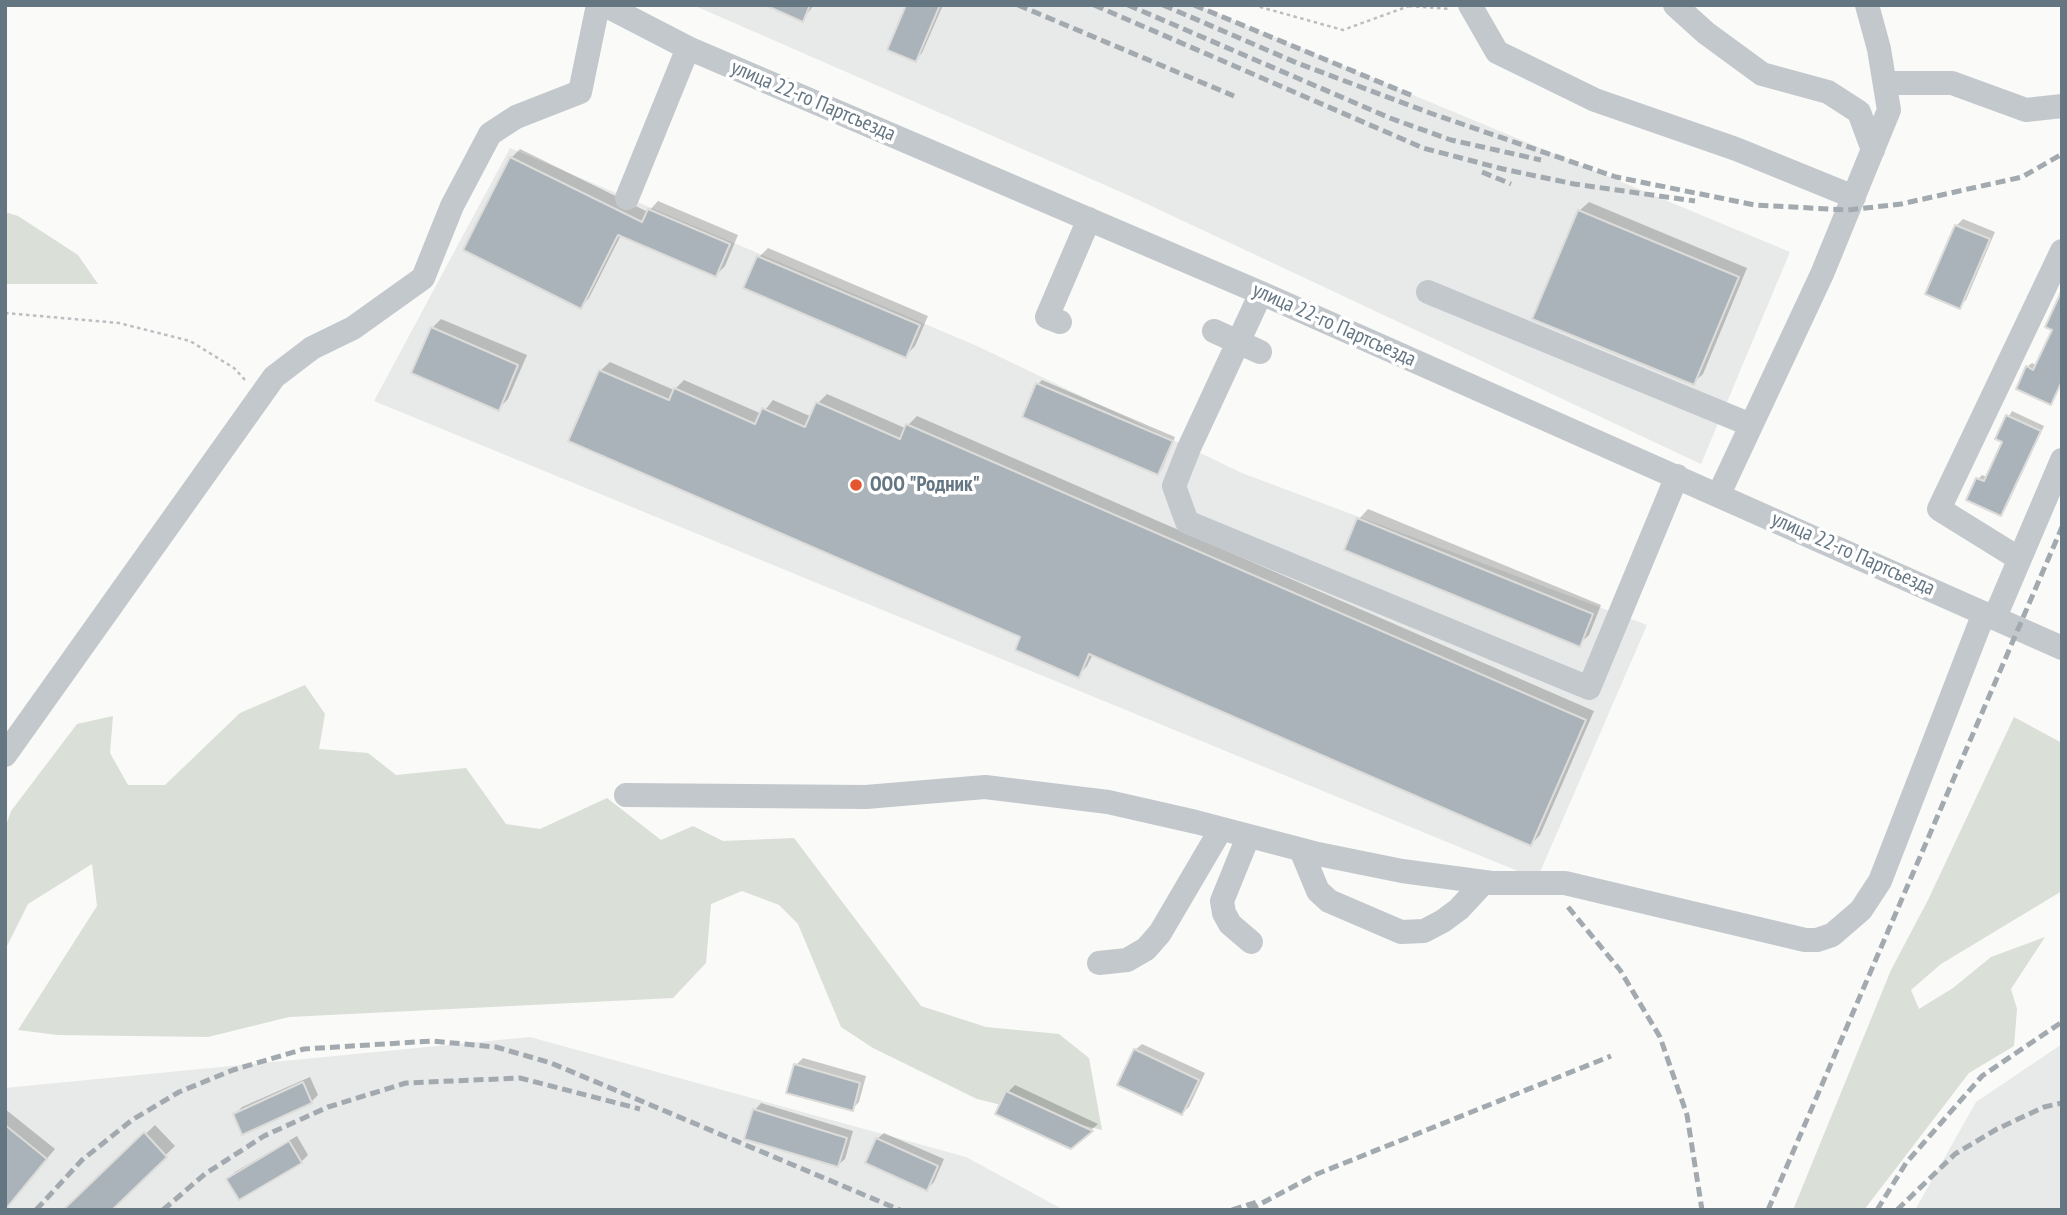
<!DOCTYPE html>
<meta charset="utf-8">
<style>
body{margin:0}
#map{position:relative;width:2067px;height:1215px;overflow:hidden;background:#fafaf8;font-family:"PT Sans Narrow",sans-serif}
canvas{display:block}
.frame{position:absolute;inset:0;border:7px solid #657683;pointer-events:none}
</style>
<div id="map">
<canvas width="2067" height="1215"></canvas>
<div class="frame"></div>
</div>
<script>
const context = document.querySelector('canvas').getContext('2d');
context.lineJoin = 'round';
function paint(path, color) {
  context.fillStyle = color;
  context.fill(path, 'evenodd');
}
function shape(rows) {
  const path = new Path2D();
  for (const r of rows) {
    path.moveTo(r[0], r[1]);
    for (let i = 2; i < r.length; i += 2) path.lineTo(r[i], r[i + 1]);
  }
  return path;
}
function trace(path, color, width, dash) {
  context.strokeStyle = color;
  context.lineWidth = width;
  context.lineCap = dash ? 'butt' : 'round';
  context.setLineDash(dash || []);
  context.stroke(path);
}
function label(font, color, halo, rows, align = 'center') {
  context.font = font + ' "PT Sans Narrow",sans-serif';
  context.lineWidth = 7;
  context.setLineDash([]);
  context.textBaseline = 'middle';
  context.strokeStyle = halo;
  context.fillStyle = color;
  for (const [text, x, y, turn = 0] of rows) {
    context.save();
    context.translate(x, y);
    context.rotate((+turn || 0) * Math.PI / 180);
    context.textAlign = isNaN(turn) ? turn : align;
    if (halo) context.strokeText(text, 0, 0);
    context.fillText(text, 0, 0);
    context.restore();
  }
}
paint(shape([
 [693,5,1197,5,1790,252,1701,464,1130,196],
 [510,148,977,346,1242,473,1647,625,1537,879,374,401],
 [530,1037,966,1157,1064,1210,5,1210,5,1088],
 [2062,1044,2062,1210,1915,1210,1976,1102]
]), '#e8e9e9');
paint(shape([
 [5,212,18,216,78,255,98,284,5,284],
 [305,685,325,714,319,749,368,753,396,775,466,768,506,824,540,829,607,798,661,840,693,826,723,841,794,838,921,1006,986,1027,1059,1034,1089,1058,1102,1130,977,1099,873,1048,841,1027,798,924,779,905,742,891,711,904,706,963,673,998,289,1017,208,1037,58,1035,18,1030,97,906,92,864,28,904,5,950,5,828,11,811,77,724,113,716,110,753,128,785,165,785,240,713],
 [2014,717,2062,743,2062,891,1941,964,1911,990,1919,1009,1953,988,1991,957,2045,937,2011,989,2017,1009,2014,1046,1969,1073,1864,1210,1793,1210,1891,970,1928,900]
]), '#dadfd7');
paint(shape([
 [769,5,814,5,802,20],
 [908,5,943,5,922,53,915,60],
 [520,149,648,212,658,201,738,235,725,266,716,275,621,235,589,298,581,307,511,158],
 [1589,202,1747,268,1703,374,1693,383,1579,211],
 [1963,219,1995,232,1966,300,1959,307,1956,226],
 [768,248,928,316,915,346,905,356,759,257],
 [2062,300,2062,383,2050,403,2027,367,2032,363,2037,366,2054,330],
 [441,319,527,355,508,399,498,409,432,328],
 [610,362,674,390,684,380,762,414,773,400,812,417,818,403,827,394,905,428,917,416,1594,711,1540,835,1531,844,1093,654,1087,666,1078,676,1022,636,600,371],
 [1042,380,1175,437,1162,469,1157,473,1038,384],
 [2012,411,2044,426,2005,510,2001,514,1978,479,1982,475,1987,477,2004,441,1997,438],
 [1368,509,1601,605,1589,635,1579,644,1346,549,1359,519],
 [1142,1044,1205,1073,1189,1107,1182,1113,1135,1050],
 [803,1058,866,1076,859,1102,852,1109,796,1065],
 [310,1077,318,1095,311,1102,235,1114,242,1107],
 [1015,1085,1098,1124,1071,1147,998,1113,1008,1092],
 [761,1103,853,1131,845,1159,838,1165,755,1110],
 [5,1109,55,1149,5,1209],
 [155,1125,175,1146,109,1210,65,1210],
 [884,1133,944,1159,934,1182,927,1189,877,1139],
 [297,1136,308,1155,301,1162,228,1179,235,1172]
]), '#0003');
const building = shape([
 [765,5,810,5,803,22,765,5],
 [906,5,940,5,916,62,887,50,906,5],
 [510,157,642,222,648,209,730,244,716,277,618,235,581,309,463,250,510,157],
 [1578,210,1739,277,1694,385,1532,319,1578,210],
 [1955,225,1990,239,1960,309,1925,294,1955,225],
 [757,256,920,325,906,358,743,288,757,256],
 [2062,290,2062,381,2051,405,2016,389,2026,366,2033,370,2052,330,2045,327,2062,290],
 [431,327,518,365,499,411,411,373,431,327],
 [599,370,669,400,674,388,755,424,762,408,805,427,816,402,900,439,906,424,1586,720,1531,846,1089,654,1079,678,1015,650,1020,637,568,441,599,370],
 [1036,383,1173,441,1158,475,1022,417,1036,383],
 [2006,415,2041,431,2001,516,1966,500,1976,478,1984,481,2002,442,1995,439,2006,415],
 [1357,518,1593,614,1580,647,1344,550,1357,518],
 [1134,1049,1199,1080,1182,1115,1117,1085,1134,1049],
 [794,1064,860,1083,853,1111,786,1093,794,1064],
 [303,1082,312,1103,242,1135,233,1114,303,1082],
 [1006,1091,1093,1131,1071,1149,995,1114,1006,1091],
 [753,1109,847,1138,838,1167,744,1139,753,1109],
 [5,1125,47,1159,5,1210,5,1125],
 [144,1132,167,1157,112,1210,63,1210,144,1132],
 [876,1138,938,1166,927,1191,865,1163,876,1138],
 [289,1141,302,1163,239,1200,226,1179,289,1141]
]);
paint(building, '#aab3b9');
trace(building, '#dcdcda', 2);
trace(shape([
 [1253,5,1343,30,1409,6],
 [1409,6,1451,9],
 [5,313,119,323,190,341,234,368,245,380]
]), '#bbbfc2', 2.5, [3.5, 3.5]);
trace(shape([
 [605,5,688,48,1261,293,2062,648],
 [1470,5,1497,52,1595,100,1736,149,1854,197],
 [1675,5,1706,33,1762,74,1828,92,1859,112,1873,150],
 [1885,83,1952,83,2026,110,2062,106],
 [627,198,688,48],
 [1428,292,1751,425],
 [1261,293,1189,448,1174,486,1187,522,1589,688,1677,476],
 [1060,322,1047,317,1089,219],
 [1214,331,1260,352],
 [1719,494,1822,274,1889,110,1879,49,1867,5],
 [2018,558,1939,509,2062,251],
 [1995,617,2062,460],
 [5,755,274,377,312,348,353,328,423,278,452,206,490,134,516,117,580,92,598,5],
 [626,795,866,797,985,787,1108,802,1196,822,1318,854,1402,871,1492,883,1565,883,1805,940,1817,940,1832,935,1861,910,1880,881,1984,613],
 [1248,837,1222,901,1224,913,1230,924,1251,942],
 [1301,850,1318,891,1329,901,1401,932,1424,931,1443,921,1459,909,1484,882],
 [1099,963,1127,960,1146,949,1160,933,1221,829]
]), '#c3c8cc', 24);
trace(shape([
 [1018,5,1234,96],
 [1094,5,1423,148,1503,169,1574,184,1695,201],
 [1128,5,1390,118,1451,140,1541,160],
 [1163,5,1297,63,1430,113,1616,177,1755,205,1848,210,1901,204,2022,177,2062,154],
 [1194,5,1413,96],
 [1482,172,1511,184],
 [1568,907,1620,970,1660,1037,1687,1115,1702,1210],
 [36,1210,82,1160,132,1120,179,1092,233,1070,304,1049,432,1041,496,1047,551,1063,900,1210],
 [163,1210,205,1174,264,1136,328,1107,406,1083,520,1078,640,1109],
 [1232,1210,1257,1202],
 [1249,1210,1317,1174,1611,1056],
 [1768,1210,2062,527],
 [1877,1210,1906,1163,1982,1076,2062,1022],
 [1897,1210,1955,1154,1997,1129,2044,1107,2062,1103]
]), '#a2aab0', 5, [10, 5]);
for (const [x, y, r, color] of [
 [856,485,7,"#e4572e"]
]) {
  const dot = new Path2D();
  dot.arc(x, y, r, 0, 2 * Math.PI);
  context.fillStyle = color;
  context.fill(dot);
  trace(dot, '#fff', 2.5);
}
label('21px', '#657683', '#fff', [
 ["улица 22-го Партсъезда",813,101,23],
 ["улица 22-го Партсъезда",1334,325,24],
 ["улица 22-го Партсъезда",1853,554,24]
]);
label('bold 21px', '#657683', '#fff', [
 ["ООО \"Родник\"",870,485]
], 'left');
</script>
